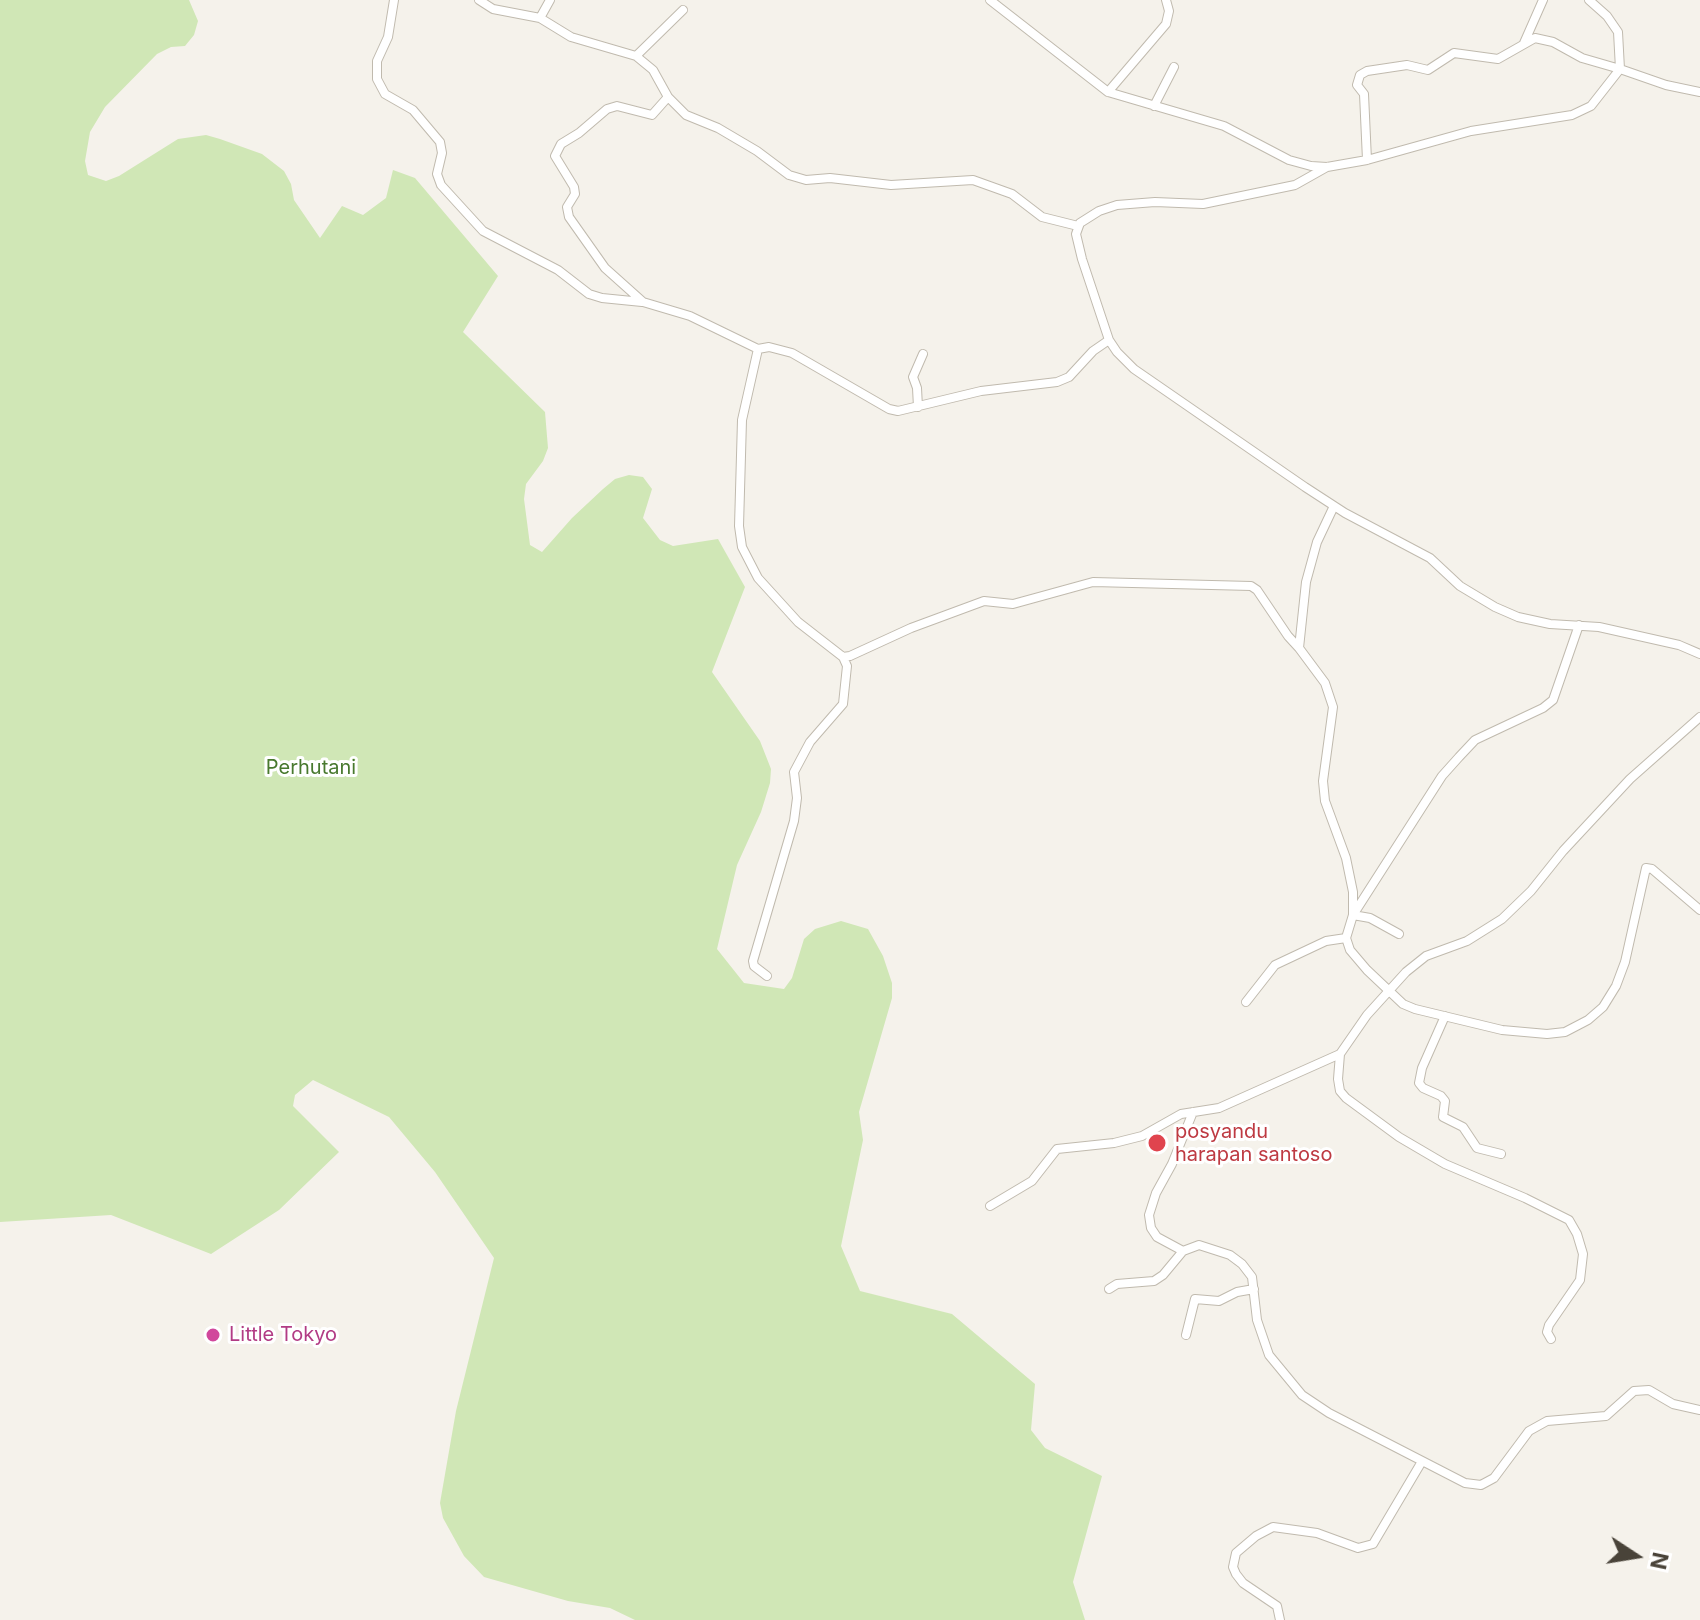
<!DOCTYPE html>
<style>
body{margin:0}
#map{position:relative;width:1700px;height:1620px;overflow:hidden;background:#f5f2eb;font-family:Inter,sans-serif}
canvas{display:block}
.north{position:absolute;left:1596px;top:1516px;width:80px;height:80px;-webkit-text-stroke:6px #fff;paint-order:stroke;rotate:102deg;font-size:22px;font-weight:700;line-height:32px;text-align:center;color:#494339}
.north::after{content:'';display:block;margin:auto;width:28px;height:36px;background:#494339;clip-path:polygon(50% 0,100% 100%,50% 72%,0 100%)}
</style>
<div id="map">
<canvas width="1700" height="1620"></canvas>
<div class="north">N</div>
</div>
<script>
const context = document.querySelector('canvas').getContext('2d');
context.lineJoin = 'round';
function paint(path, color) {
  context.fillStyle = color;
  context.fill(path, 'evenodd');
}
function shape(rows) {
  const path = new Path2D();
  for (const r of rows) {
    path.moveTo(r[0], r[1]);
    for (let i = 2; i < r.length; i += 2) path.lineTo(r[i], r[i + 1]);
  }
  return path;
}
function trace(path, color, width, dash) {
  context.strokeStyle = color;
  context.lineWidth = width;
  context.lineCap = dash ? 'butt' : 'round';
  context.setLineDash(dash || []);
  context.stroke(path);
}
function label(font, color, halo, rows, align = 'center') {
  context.font = font + ' Inter,sans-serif';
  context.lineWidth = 6;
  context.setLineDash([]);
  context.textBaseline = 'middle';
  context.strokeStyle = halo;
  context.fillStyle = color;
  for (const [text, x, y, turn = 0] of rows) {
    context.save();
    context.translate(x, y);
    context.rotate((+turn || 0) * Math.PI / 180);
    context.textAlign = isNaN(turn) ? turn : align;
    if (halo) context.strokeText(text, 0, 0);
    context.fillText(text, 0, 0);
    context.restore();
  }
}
paint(shape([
 [0,0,189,0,198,21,194,35,185,46,171,47,157,54,105,107,90,132,85,161,88,175,106,181,119,176,178,139,206,135,220,139,262,154,284,171,291,184,294,200,320,238,342,206,363,215,386,198,393,170,415,178,498,276,463,332,545,412,548,448,543,461,526,484,524,499,530,545,542,552,572,518,603,489,615,479,629,475,643,477,652,489,643,518,660,540,673,546,718,539,745,587,712,672,760,741,771,769,770,783,761,812,737,865,717,949,744,983,784,989,792,978,804,939,815,929,841,921,868,929,883,956,892,983,892,998,859,1112,863,1140,841,1246,860,1291,952,1314,1035,1384,1031,1430,1045,1448,1102,1476,1073,1582,1085,1620,635,1620,610,1608,568,1601,484,1577,464,1556,443,1518,440,1503,456,1411,494,1258,435,1172,389,1117,313,1080,295,1095,293,1106,339,1152,279,1210,211,1254,111,1215,0,1222]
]), '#d0e7b6');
const street = shape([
 [394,0,388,37,377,61,377,79,385,94,413,110,440,142,442,153,437,174,441,185,483,231,558,270,589,294,602,298,642,302],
 [479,0,493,9,540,18,571,37,636,56,653,70,668,97,686,115,718,128,757,151,789,175,806,180,830,178,891,185,973,180,1012,194,1042,217,1078,226],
 [990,0,1108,92,1224,126,1289,160,1311,166,1327,167,1367,160,1471,131,1572,115,1591,106,1620,69,1666,85,1700,92],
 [540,18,550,0],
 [1524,43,1543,0],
 [636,56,683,10],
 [1108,92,1166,24,1169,11,1166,0],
 [668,97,652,115,617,106,607,109,579,133,561,144,555,156,574,187,575,194,567,207,569,217,605,268,643,302,690,316,758,349,769,347,792,353,889,409,898,411,981,391,1057,382,1069,377,1093,351,1109,340],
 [1154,106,1174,67],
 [1367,160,1364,94,1357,85,1360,75,1367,71,1407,65,1428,70,1454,53,1498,59,1535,38,1553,42,1582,58,1620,69,1618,32,1607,16,1589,0],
 [1327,167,1295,185,1203,204,1155,202,1117,205,1099,211,1080,223,1076,234,1082,259,1109,340,1117,352,1134,369,1305,487,1345,513,1430,558,1460,586,1495,607,1518,617,1550,624,1599,627,1679,645,1700,654],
 [758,349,742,420,739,526,742,547,758,578,798,622,843,657,850,656,911,628,984,601,1013,604,1093,582,1251,586,1257,590,1288,636,1299,648],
 [918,407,917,388,913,377,923,354],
 [1334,506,1317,542,1306,582,1299,648,1325,683,1333,707,1323,781,1325,801,1346,858,1353,892,1353,915,1346,938,1350,950,1367,970,1403,1004,1415,1009,1502,1030,1547,1034,1565,1032,1588,1020,1603,1007,1616,986,1625,962,1646,868,1652,869,1700,910],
 [1399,934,1370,918,1353,915,1442,776,1459,757,1475,740,1543,708,1553,700,1579,625],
 [767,976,754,966,753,961,794,821,797,798,794,772,810,742,843,704,847,666,843,657],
 [1246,1002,1275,965,1326,941,1346,938],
 [1445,1016,1422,1068,1419,1083,1423,1088,1441,1096,1445,1101,1443,1117,1463,1127,1477,1148,1501,1154],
 [990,1206,1032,1181,1057,1149,1114,1143,1142,1136,1181,1114,1219,1108,1340,1054],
 [1183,1251,1157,1237,1151,1228,1149,1215,1156,1193,1172,1164,1193,1112],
 [1109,1289,1117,1284,1154,1281,1163,1275,1183,1251,1199,1245,1230,1255,1242,1264,1252,1277,1257,1320,1269,1355,1302,1395,1329,1413,1465,1483,1481,1485,1494,1478,1529,1431,1547,1421,1606,1416,1634,1391,1649,1390,1673,1404,1700,1410],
 [1186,1335,1195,1299,1219,1301,1237,1292,1254,1289],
 [1551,1339,1547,1332,1549,1325,1580,1280,1583,1254,1577,1234,1569,1220,1525,1198,1445,1164,1399,1137,1346,1098,1340,1091,1338,1079,1340,1054,1367,1015,1406,972,1426,956,1467,941,1502,919,1531,891,1563,851,1630,779,1700,717],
 [1280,1620,1277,1606,1243,1583,1236,1574,1233,1567,1236,1553,1256,1536,1273,1527,1317,1533,1358,1548,1373,1544,1421,1463]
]);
trace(street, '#c0baae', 10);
trace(street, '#fff', 8);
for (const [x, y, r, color] of [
 [1157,1143,10,"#e0444e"],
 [213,1335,8,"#d1479c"]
]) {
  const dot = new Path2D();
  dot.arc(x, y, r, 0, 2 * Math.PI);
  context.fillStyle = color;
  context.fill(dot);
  trace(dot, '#fff', 3);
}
label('20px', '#48792e', '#fff', [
 ["Perhutani",311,768]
]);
label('20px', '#be3a42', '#fff', [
 ["posyandu",1175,1132],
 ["harapan santoso",1175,1155]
], 'left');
label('20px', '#b23c85', '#fff', [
 ["Little Tokyo",229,1335]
], 'left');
</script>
